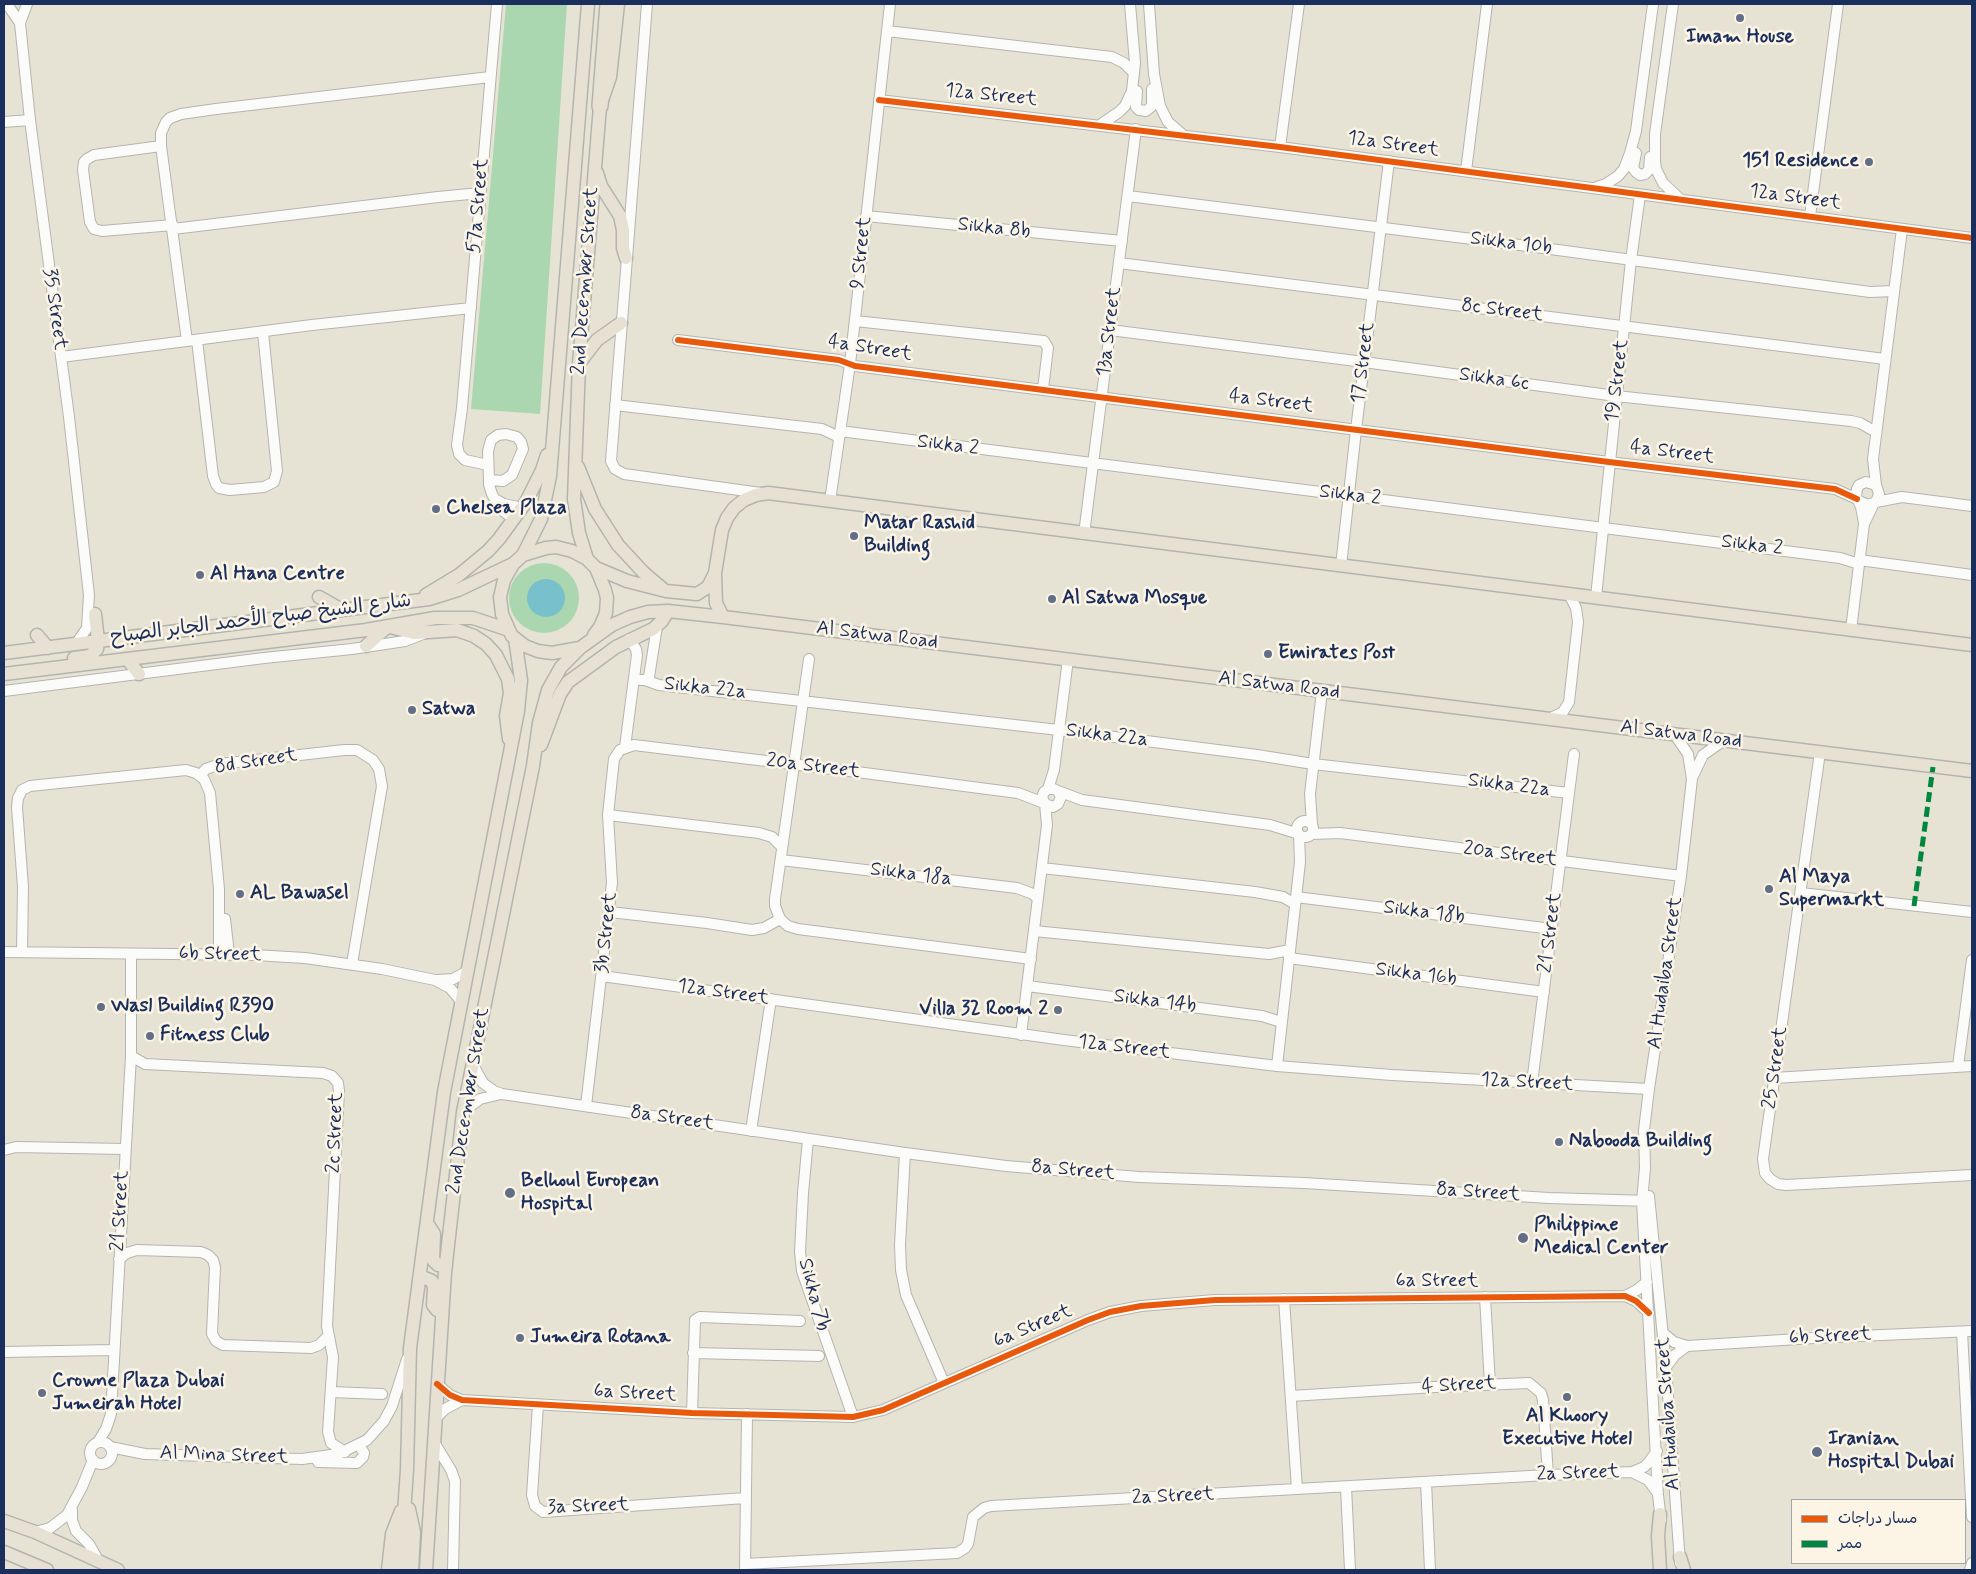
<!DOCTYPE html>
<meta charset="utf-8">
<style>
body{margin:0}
#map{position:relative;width:1976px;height:1574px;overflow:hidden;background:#e7e3d4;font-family:Mynerve,"Playpen Sans Arabic",sans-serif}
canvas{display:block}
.frame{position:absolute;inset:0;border:5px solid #1b2f5e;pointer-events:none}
.legend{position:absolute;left:1791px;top:1499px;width:175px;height:65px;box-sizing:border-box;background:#fcf5e5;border:1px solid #a2a6af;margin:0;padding:6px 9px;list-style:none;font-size:15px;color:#1b2f5e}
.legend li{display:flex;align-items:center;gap:10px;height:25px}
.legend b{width:25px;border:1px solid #a2a6af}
</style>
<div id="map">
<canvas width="1976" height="1574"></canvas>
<div class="frame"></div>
<ul class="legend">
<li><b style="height:6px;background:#e8590c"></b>مسار دراجات</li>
<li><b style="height:6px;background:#00873e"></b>ممر</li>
</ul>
</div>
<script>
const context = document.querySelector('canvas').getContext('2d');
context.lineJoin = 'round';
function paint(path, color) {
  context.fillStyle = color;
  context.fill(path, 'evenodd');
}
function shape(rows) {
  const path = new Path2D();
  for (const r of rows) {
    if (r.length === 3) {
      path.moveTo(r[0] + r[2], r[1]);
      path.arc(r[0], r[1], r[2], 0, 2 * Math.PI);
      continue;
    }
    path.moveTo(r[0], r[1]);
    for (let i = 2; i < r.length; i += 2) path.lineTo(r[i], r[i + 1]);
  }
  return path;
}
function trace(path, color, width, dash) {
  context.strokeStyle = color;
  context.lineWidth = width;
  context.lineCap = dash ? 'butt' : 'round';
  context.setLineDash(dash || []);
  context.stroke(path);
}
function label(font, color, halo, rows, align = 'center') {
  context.font = font + ' Mynerve,"Playpen Sans Arabic",sans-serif';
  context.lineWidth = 5;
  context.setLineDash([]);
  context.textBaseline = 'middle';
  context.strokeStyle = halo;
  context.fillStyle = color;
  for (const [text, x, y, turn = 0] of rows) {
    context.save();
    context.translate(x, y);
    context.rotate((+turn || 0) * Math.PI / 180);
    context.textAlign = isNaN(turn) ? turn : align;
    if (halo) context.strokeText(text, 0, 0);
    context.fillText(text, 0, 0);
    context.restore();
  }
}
paint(shape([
 [506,4,567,4,540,414,471,409],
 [544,598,35]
]), '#aad7af');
paint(shape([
 [546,598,19]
]), '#78c0cb');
const minor = shape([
 [7,4,20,23],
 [27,4,20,23,30,120,69,417,89,595,87,628,76,644],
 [647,4,611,461,615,469,624,474,761,493],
 [1149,4,1154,74,1160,106,1168,122,1182,134],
 [1673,4,1655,134,1655,161,1656,169,1663,183,1680,199],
 [887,31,1112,57,1124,63,1134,73],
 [1137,91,1136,107,1139,110,1146,111,1152,106,1152,89],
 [879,100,1280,147,1972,238],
 [4,122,30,120],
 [1100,125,1119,112,1125,106,1132,91,1135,63,1130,4],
 [161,146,94,155,87,159,84,162,83,170,90,222,94,229,102,231,173,225],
 [1280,147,1299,4],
 [1636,153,1633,168,1636,172,1640,175,1645,174,1649,170,1650,157],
 [1466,171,1487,4],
 [1597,187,1606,184,1618,176,1624,169,1630,153,1636,131,1653,4],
 [1128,196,1528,246,1870,292,1894,291],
 [866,216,1122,241],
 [1810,216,1838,4],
 [173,229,438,197,480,193],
 [1119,263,1885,359],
 [855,321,1044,341,1048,348,1043,389],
 [1110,330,1364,362,1616,396,1851,421,1860,423,1876,432],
 [197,340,213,476,216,484,219,488,230,490,264,487,274,482,277,471,263,332],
 [678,340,839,360,855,366,1609,462,1835,489,1857,499],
 [187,341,161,146,161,133,166,122,170,118,181,114,216,109,490,77],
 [61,357,312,325,471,308],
 [615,405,822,429,839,437],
 [840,431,1840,558,1859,564],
 [488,465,465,460,459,454,457,445,462,408,497,4],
 [489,480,503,481,512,475,523,449,521,442,517,437,506,434,498,435,491,440,488,451,489,480,489,485,492,494,500,509,514,519],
 [1876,485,1873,459,1902,229],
 [495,499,504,504,522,508],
 [830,501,850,364,890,4],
 [1859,501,1868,505,1876,502,1879,494,1876,485,1866,482,1859,485,1857,489,1856,496,1861,507,1864,523],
 [1876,502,1902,497,1972,506],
 [1084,534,1136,129],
 [1859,560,1972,575],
 [1341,566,1356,430,1389,161],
 [1596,597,1631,260,1640,195],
 [1851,630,1864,524,1874,503],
 [809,659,775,899,775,906,780,919,788,926,798,929,1031,959],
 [640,680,645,680,649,677,657,626],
 [645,680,659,685,1059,730,1257,755,1313,764,1569,793],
 [4,691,264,658,352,649,405,641,423,634],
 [1549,719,1563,712,1569,702,1578,622,1576,608,1569,594],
 [625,747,637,655,636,649,629,639],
 [1820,752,1763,1159,1765,1173,1770,1179,1778,1184,1786,1185,1972,1175],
 [200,775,206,769,220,764,344,750,357,750,373,760,379,769,382,786,352,964],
 [1693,776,1703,755,1723,741],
 [1048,789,1054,770,1068,659],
 [1058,791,1082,800,1270,825,1299,834],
 [608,815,759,833,772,837,782,847],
 [1305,829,8],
 [1312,824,1310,794,1322,691],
 [1312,834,1340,833,1681,876],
 [781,860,1017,888,1033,894,1038,899],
 [1042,868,1255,892,1283,897,1295,904],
 [1801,893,1972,912],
 [1296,897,1552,929],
 [610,912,707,923,752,930,764,928,780,919],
 [225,919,229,954],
 [1034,931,1269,954,1290,950],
 [4,952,254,955,305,958,382,969,435,980,450,988,461,1001],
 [22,952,23,887,17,807,18,798,22,790,30,786,186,770,196,773,204,779,210,793,219,889,219,954],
 [1289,958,1544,992],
 [602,976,1064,1040,1277,1066,1392,1075,1649,1089],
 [438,980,453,979,468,971],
 [1027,986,1262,1016,1281,1022],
 [1021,1035,1047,825,1045,804,1042,797,1044,792,1048,789,1054,789,1058,791,1061,797,1058,804,1053,807,1045,804],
 [131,1056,145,1064,323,1073,332,1076,338,1083,339,1091,327,1326,333,1357,328,1432,331,1443,345,1452],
 [473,1065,483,1083,494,1091,502,1094,905,1153,1006,1166,1139,1177,1304,1183,1549,1198,1649,1201],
 [1277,1066,1300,862,1299,835],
 [1958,1066,1972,960],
 [1774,1078,1972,1066],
 [1532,1083,1574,754],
 [586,1106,612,883,608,815,614,759,620,750,634,745,857,772,1018,793,1044,803],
 [463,1112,480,1099,501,1094],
 [751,1131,771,999],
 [808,1139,803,1193,800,1252,802,1271,853,1417],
 [4,1150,16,1147,125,1149],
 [905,1153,900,1245,901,1270,906,1295,944,1383],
 [1649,1196,1666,1367,1680,1563],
 [119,1259,127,1253,137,1250,201,1252,208,1255,213,1260,215,1267,212,1334,216,1341,223,1345,311,1348,319,1345,328,1336],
 [1625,1296,1637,1290,1647,1282],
 [1485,1297,1490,1384],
 [1284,1299,1297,1489],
 [1962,1332,1972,1517],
 [1663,1333,1674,1342,1687,1346,1814,1338,1972,1331],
 [4,1352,114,1350],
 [693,1353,819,1356],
 [1666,1367,1675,1355,1687,1346],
 [437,1384,450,1395,462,1400,692,1413,853,1417,883,1410,1088,1320,1110,1312,1141,1306,1215,1300,1625,1296,1636,1301,1649,1313],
 [331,1392,382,1394],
 [1291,1396,1435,1387,1529,1383,1541,1393,1543,1400,1548,1475],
 [538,1405,532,1495,535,1506,543,1512,745,1498],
 [692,1413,695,1320,700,1317,800,1321],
 [436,1418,445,1409,462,1400],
 [98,1442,106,1429,111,1414,131,1056,131,954],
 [434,1442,451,1470,455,1481,453,1570],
 [101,1453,11],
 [110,1447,145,1454,302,1459,338,1454,367,1440,384,1421,392,1406,407,1359],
 [318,1462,357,1463,363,1457,364,1453,359,1445],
 [1632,1472,1648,1480,1657,1492],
 [1426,1482,1430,1570],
 [1346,1487,1350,1570],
 [72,1510,72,1520,76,1531,89,1544,98,1560],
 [1661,1520,1658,1495,1642,1201,1645,1168,1644,1130,1649,1089,1681,876,1692,779,1688,754,1675,735],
 [35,1532,50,1528,67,1515,82,1487,93,1460],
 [745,1564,957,1553,965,1548,968,1544,973,1517,984,1508,991,1506,1548,1475,1632,1472,1644,1467,1649,1462,1657,1451],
 [745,1569,747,1414],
 [1970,1570,1972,1563]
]);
const major = shape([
 [597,173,601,186,620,216,623,230,623,248,626,258],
 [580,362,597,340,621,323],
 [578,467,595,509,618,545,644,573,664,590],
 [523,555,541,519,550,476,588,4],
 [587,559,579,533,574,499,579,364,600,106,610,77,618,4],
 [715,573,716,603,723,617],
 [426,595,459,575,488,551,499,539,526,502,542,470,547,455],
 [319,597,342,610],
 [390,627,414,633,457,630,474,636,486,644,496,655,508,679,510,693,506,716,509,739],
 [37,635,48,648],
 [594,635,600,627,606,613,607,598,605,590,596,568],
 [366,646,388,626],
 [580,648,552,653,538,651,525,646,512,636,509,630,502,614,500,597,504,580,513,564,523,555,546,548,556,547,572,551,587,559,596,568,627,581,666,591,697,594,708,587,715,573,722,530,727,518,734,508,744,500,756,495,768,493,1972,645],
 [4,653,429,599,458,590,513,564],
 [74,658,90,656,97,649,98,641,95,614],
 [128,660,139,674],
 [4,674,366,630,435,618,473,618,509,630],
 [541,745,560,694,568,682,616,647,653,629,662,621,668,611],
 [429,1226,434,1234,433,1260,438,1265,446,1266],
 [420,1276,432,1281,434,1287,433,1305,437,1310,442,1311],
 [409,1509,414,1532,412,1570],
 [1660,1514,1658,1536,1660,1570],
 [4,1521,35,1532,118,1570],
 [4,1552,47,1570],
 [1680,1557,1684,1570],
 [388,1570,392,1534,401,1511],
 [400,1570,407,1470,410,1348,444,1092,518,711,521,680,515,638],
 [426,1570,445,1272,463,1112,533,766,539,723,548,690,561,667,580,648,612,625,630,617,648,612,668,611,723,617,1972,771]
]);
const highway = shape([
 [600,106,608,4]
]);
trace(minor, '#b4b4af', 12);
trace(major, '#b4b4af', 15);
trace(highway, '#b4b4af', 18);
trace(minor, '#fbfbf9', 10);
trace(major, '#e7e1d4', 12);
trace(highway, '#e7e1d4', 15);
trace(shape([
 [1914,906,1933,767]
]), '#00873e', 5, [10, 5]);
trace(shape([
 [879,100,1280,147,1972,238],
 [678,340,839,360,855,366,1609,462,1835,489,1857,499],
 [437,1384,450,1395,462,1400,692,1413,853,1417,883,1410,1088,1320,1110,1312,1141,1306,1215,1300,1625,1296,1636,1301,1649,1313]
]), '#e8590c', 6);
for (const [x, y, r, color] of [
 [1740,18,5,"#626e87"],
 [1869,162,5,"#626e87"],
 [436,509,5,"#626e87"],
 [854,536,5,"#626e87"],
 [200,575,5,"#626e87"],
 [1052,599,5,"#626e87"],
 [1268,654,5,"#626e87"],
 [412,710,5,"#626e87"],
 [1769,889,5,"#626e87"],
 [240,894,5,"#626e87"],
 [101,1007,5,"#626e87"],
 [1058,1010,5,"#626e87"],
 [150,1036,5,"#626e87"],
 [1559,1142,5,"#626e87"],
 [510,1193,6,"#626e87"],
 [1523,1238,6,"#626e87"],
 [520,1338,5,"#626e87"],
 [42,1393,5,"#626e87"],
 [1567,1397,5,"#626e87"],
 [1817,1452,6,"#626e87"]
]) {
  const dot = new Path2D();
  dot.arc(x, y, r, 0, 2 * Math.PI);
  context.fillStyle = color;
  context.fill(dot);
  trace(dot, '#fcf5e5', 2);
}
label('bold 20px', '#1b2f5e', '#fcf5e5', [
 ["Imam House",1740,38,"center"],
 ["151 Residence",1859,162,"right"],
 ["Chelsea Plaza",446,509],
 ["Matar Rashid",864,524],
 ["Building",864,547],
 ["Al Hana Centre",210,575],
 ["Al Satwa Mosque",1062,599],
 ["Emirates Post",1278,654],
 ["Satwa",422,710],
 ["Al Maya",1779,878],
 ["Supermarkt",1779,901],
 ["AL Bawasel",250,894],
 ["Wasl Building R390",111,1007],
 ["Villa 32 Room 2",1048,1010,"right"],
 ["Fitness Club",160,1036],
 ["Nabooda Building",1569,1142],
 ["Belhoul European",521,1182],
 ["Hospital",521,1205],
 ["Philippine",1534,1226],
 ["Medical Center",1534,1249],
 ["Jumeira Rotana",530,1338],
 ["Crowne Plaza Dubai",52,1382],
 ["Jumeirah Hotel",52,1405],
 ["Al Khoory",1567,1417,"center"],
 ["Executive Hotel",1567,1440,"center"],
 ["Iranian",1828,1440],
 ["Hospital Dubai",1828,1463]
], 'left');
label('20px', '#1b2f5e', '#fcf5e5', [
 ["12a Street",991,96,6],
 ["12a Street",1393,145,8],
 ["12a Street",1795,198,8],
 ["57a Street",479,206,-85],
 ["Sikka 8b",994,229,6],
 ["Sikka 10b",1511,244,7],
 ["9 Street",862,253,-84],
 ["2nd December Street",586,281,-86],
 ["35 Street",54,309,82],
 ["8c Street",1502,311,7],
 ["13a Street",1110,332,-83],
 ["4a Street",870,349,9],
 ["17 Street",1364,363,-83],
 ["Sikka 6c",1494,380,8],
 ["19 Street",1618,381,-83],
 ["4a Street",1271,402,7],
 ["Sikka 2",948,446,7],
 ["4a Street",1672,453,7],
 ["Sikka 2",1350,496,7],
 ["Sikka 2",1752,546,7],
 ["شارع الشيخ صباح الأحمد الجابر الصباح",261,620,-7],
 ["Al Satwa Road",877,636,7],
 ["Al Satwa Road",1279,686,7],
 ["Sikka 22a",705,689,6],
 ["Al Satwa Road",1681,735,7],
 ["Sikka 22a",1107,736,7],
 ["8d Street",256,762,-9],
 ["20a Street",813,767,7],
 ["Sikka 22a",1509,786,7],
 ["20a Street",1510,855,7],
 ["Sikka 18a",911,875,7],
 ["Sikka 18b",1424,913,7],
 ["3b Street",607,933,-84],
 ["21 Street",1551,933,-83],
 ["6b Street",220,955,1],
 ["Al Hudaiba Street",1666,973,-82],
 ["Sikka 16b",1416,975,7],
 ["12a Street",723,993,8],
 ["Sikka 14b",1155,1002,7],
 ["12a Street",1124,1048,7],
 ["25 Street",1776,1068,-82],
 ["12a Street",1527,1083,3],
 ["2nd December Street",469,1101,-81],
 ["8a Street",672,1119,8],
 ["2c Street",336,1133,-88],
 ["8a Street",1073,1171,5],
 ["8a Street",1478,1193,4],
 ["21 Street",121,1211,-87],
 ["6a Street",1437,1282],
 ["Sikka 7b",813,1295,75],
 ["6a Street",1033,1327,-23],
 ["6b Street",1830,1337,-3],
 ["4 Street",1459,1386,-3],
 ["6a Street",635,1394,3],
 ["Al Hudaiba Street",1669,1414,-94],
 ["Al Mina Street",224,1456,2],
 ["2a Street",1578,1474,-2],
 ["2a Street",1173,1497,-3],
 ["3a Street",588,1507,-2]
]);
</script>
